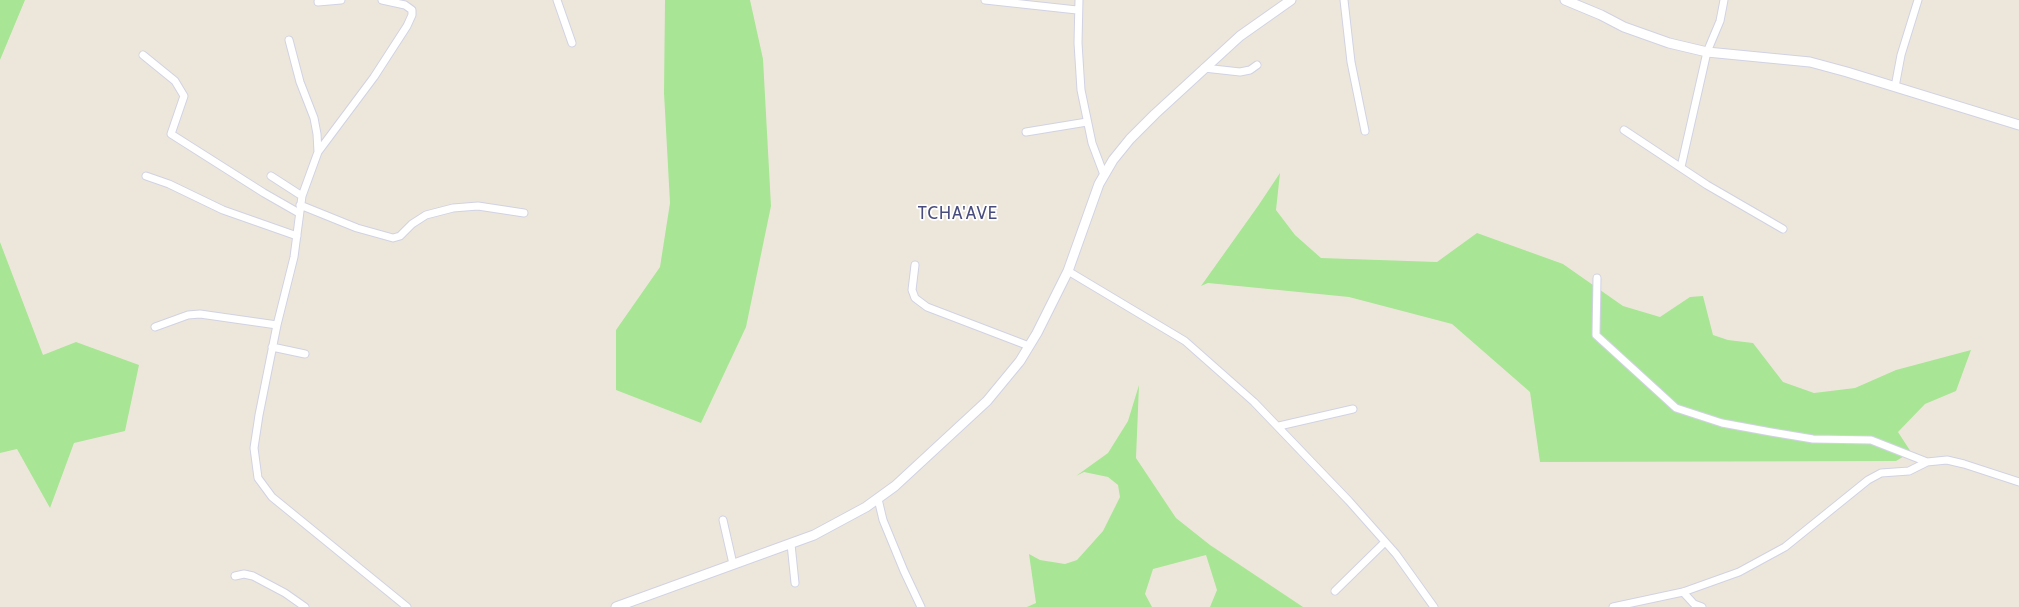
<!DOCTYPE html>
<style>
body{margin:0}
canvas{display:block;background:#ede7db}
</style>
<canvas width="2019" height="607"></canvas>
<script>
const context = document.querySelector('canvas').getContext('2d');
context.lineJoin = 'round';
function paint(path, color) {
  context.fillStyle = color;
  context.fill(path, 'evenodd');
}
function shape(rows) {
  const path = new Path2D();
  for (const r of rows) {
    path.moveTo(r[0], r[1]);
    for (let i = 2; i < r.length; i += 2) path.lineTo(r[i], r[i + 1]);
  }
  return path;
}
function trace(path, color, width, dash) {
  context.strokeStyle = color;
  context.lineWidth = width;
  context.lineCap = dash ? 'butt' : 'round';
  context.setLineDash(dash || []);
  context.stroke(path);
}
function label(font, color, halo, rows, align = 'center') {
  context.font = font + ' Cabin,sans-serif';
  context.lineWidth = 3.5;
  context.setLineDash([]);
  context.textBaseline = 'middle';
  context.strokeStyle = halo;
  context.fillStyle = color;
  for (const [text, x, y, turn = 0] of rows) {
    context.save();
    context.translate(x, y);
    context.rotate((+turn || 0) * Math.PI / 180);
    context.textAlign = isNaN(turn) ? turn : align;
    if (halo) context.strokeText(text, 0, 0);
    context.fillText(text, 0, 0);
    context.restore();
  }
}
paint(shape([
 [0,0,25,0,0,60],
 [665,0,750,0,763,59,771,206,746,327,701,423,616,390,616,330,660,267,670,203,664,93],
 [1280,173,1276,210,1295,235,1321,258,1437,262,1477,233,1563,264,1623,306,1660,317,1690,297,1703,296,1713,335,1728,340,1753,343,1783,382,1814,393,1855,388,1896,370,1971,350,1956,391,1925,404,1898,432,1911,452,1896,461,1540,462,1530,392,1452,324,1349,297,1208,283,1201,286,1258,206],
 [0,242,43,355,76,342,139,365,125,431,74,443,50,508,17,449,0,453],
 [1139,385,1136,458,1176,518,1210,545,1303,607,1210,607,1217,590,1206,555,1153,569,1145,594,1152,607,1027,607,1036,603,1029,554,1040,560,1065,564,1077,560,1103,531,1120,497,1118,485,1108,477,1084,472,1076,476,1108,453,1128,421]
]), '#a8e695');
const minor = shape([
 [557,0,572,43],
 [985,0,1077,10],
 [1079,0,1078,43,1081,90,1092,143,1104,175],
 [1344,0,1351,62,1365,131],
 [318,2,341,0],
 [289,40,300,82,314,118,317,134,318,152,302,196,294,257,277,325,259,415,254,448,258,478,272,497,407,607],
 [143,55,175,81,184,96,171,134,264,193,299,213],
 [1204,68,1240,72,1250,70,1257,65],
 [1895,87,1901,55,1918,0],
 [1624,130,1707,185,1783,229],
 [1026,132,1087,122],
 [318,152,374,77,407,26,412,15,412,10,405,5,382,0],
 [1681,167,1707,52,1720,21,1724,0],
 [146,176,169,184,223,210,297,236],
 [271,176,302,196],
 [300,205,357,228,393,238,400,236,412,224,426,215,453,208,478,206,524,213],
 [915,265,912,290,915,298,927,307,1029,346],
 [1068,271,1185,341,1254,402,1349,501,1396,554,1434,607],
 [1597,278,1596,335,1676,408,1722,423,1771,432,1813,439,1871,440,1927,462],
 [155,327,188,315,200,314,277,325],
 [272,347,305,354],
 [1279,426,1353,409],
 [878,499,883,520,904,571,921,607],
 [723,520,733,564],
 [791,544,795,583],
 [235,576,244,574,253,576,285,593,305,607],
 [1335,591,1385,542],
 [1683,592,1694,604,1702,607],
 [1613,607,1683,592,1739,572,1785,547,1868,480,1881,473,1909,471,1927,462,1947,460,1964,464,2019,482]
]);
const tertiary = shape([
 [1565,0,1601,15,1624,27,1669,43,1707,52,1810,62,1847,72,2019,125],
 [616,607,814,535,866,507,895,486,987,401,1020,361,1037,333,1068,271,1099,184,1113,160,1130,139,1155,114,1240,36,1291,0]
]);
trace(minor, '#d1d2e4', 9);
trace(tertiary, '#d1d2e4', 11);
trace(minor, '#fff', 7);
trace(tertiary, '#fff', 9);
context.letterSpacing = '1px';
label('17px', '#484c7d', '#fff', [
 ["TCHA'AVE",958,214]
]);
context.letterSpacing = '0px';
</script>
